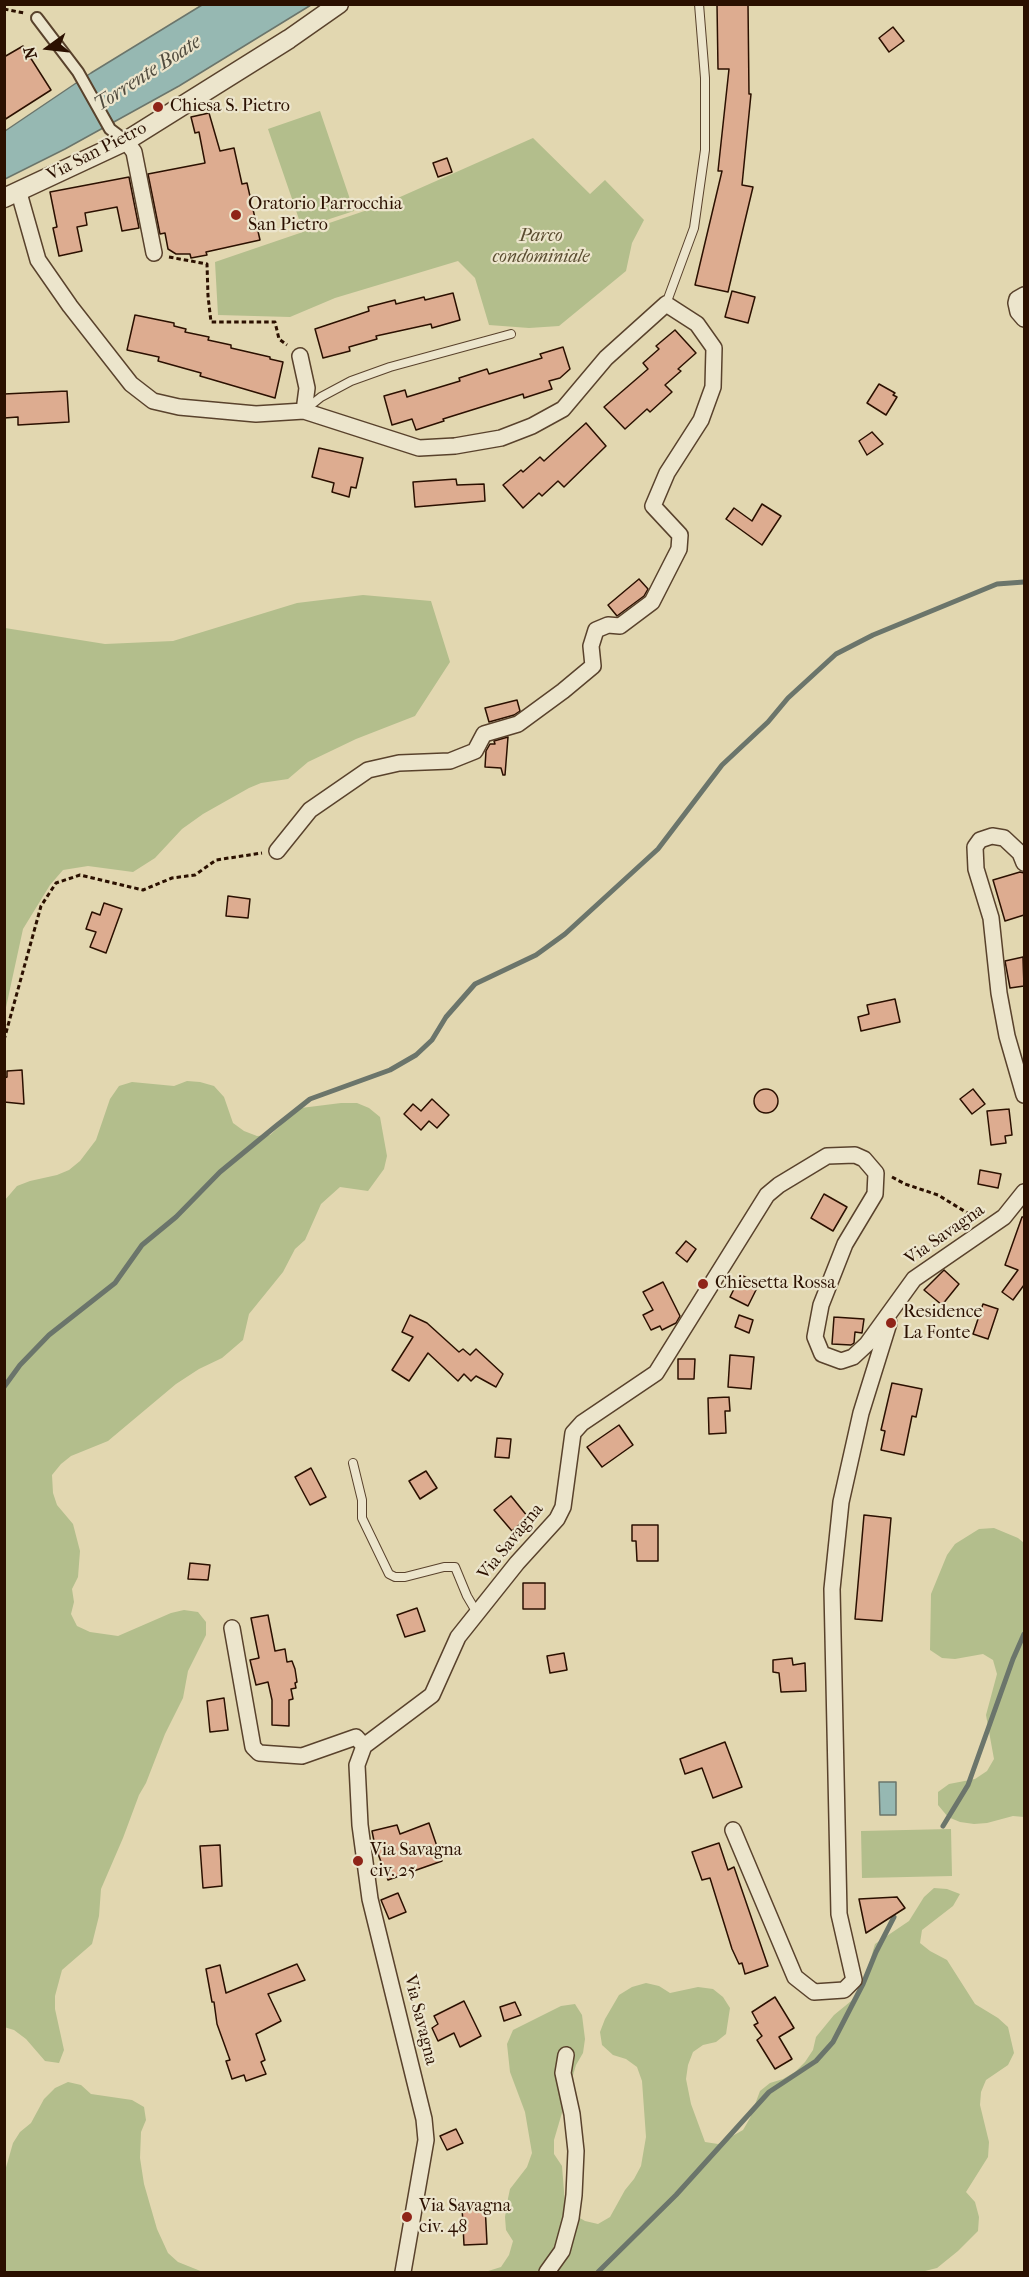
<!DOCTYPE html>
<style>
body{margin:0}
#map{position:relative;width:1029px;height:2277px;overflow:hidden;background:#e2d7b0;font-family:"IM FELL French Canon",serif}
canvas{display:block}
.frame{position:absolute;inset:0;border:6px solid #2b1000;pointer-events:none}
.north{position:absolute;left:18px;top:18px;width:60px;height:60px;-webkit-text-stroke:4px #ece5cc;paint-order:stroke;rotate:255deg;font-size:16px;font-weight:700;line-height:24px;text-align:center;color:#2b1000}
.north::after{content:'';display:block;margin:auto;width:21px;height:27px;background:#2b1000;clip-path:polygon(50% 0,100% 100%,50% 72%,0 100%)}
</style>
<div id="map">
<canvas width="1029" height="2277"></canvas>
<div class="frame"></div>
<div class="north">N</div>
</div>
<script>
const context = document.querySelector('canvas').getContext('2d');
context.lineJoin = 'round';
function paint(path, color) {
  context.fillStyle = color;
  context.fill(path, 'evenodd');
}
function shape(rows) {
  const path = new Path2D();
  for (const r of rows) {
    if (r.length === 3) {
      path.moveTo(r[0] + r[2], r[1]);
      path.arc(r[0], r[1], r[2], 0, 2 * Math.PI);
      continue;
    }
    path.moveTo(r[0], r[1]);
    for (let i = 2; i < r.length; i += 2) path.lineTo(r[i], r[i + 1]);
  }
  return path;
}
function trace(path, color, width, dash) {
  context.strokeStyle = color;
  context.lineWidth = width;
  context.lineCap = dash ? 'butt' : 'round';
  context.setLineDash(dash || []);
  context.stroke(path);
}
function label(font, color, halo, rows, align = 'center') {
  context.font = font + ' "IM FELL French Canon",serif';
  context.lineWidth = 4.5;
  context.setLineDash([]);
  context.textBaseline = 'middle';
  context.strokeStyle = halo;
  context.fillStyle = color;
  for (const [text, x, y, turn = 0] of rows) {
    context.save();
    context.translate(x, y);
    context.rotate((+turn || 0) * Math.PI / 180);
    context.textAlign = isNaN(turn) ? turn : align;
    if (halo) context.strokeText(text, 0, 0);
    context.fillText(text, 0, 0);
    context.restore();
  }
}
paint(shape([
 [320,111,354,211,302,228,268,129],
 [533,138,590,194,605,180,644,220,632,243,626,271,559,326,529,328,489,325,475,278,458,261,335,298,290,317,218,315,215,262,382,205],
 [363,595,431,601,450,662,415,716,356,739,308,762,288,779,261,783,249,788,203,814,182,829,155,858,133,872,88,866,63,870,50,885,23,929,5,1012,5,628,105,644,173,641,297,603],
 [187,1081,200,1082,214,1086,224,1097,233,1123,244,1131,257,1136,270,1135,280,1126,289,1114,301,1108,341,1103,357,1103,369,1108,380,1117,387,1156,384,1169,368,1191,340,1187,321,1204,305,1240,295,1249,283,1272,249,1314,243,1340,222,1358,199,1369,176,1384,108,1441,71,1456,61,1464,52,1475,53,1493,57,1505,73,1524,80,1551,78,1577,72,1589,74,1602,71,1614,77,1626,90,1632,118,1636,171,1613,184,1610,198,1612,206,1622,206,1635,188,1671,183,1698,165,1734,146,1783,139,1795,123,1838,101,1889,99,1916,92,1944,62,1970,55,1996,55,2009,64,2050,59,2063,45,2061,26,2039,14,2030,4,2027,5,1200,17,1186,30,1181,57,1175,69,1170,80,1161,96,1140,110,1099,119,1086,132,1082,174,1086],
 [994,1528,1018,1538,1024,1543,1024,1817,1013,1816,987,1823,974,1824,960,1822,948,1817,938,1805,938,1792,949,1784,975,1779,987,1771,994,1759,986,1715,997,1674,993,1660,983,1654,955,1659,942,1658,930,1650,931,1594,947,1555,955,1544,979,1529],
 [951,1829,952,1876,862,1878,861,1831],
 [934,1888,947,1889,960,1894,953,1906,922,1930,920,1943,930,1951,947,1960,975,2004,998,2018,1008,2027,1014,2053,1008,2065,986,2080,981,2092,980,2105,989,2142,988,2157,966,2192,975,2202,979,2217,978,2231,958,2251,937,2268,921,2272,485,2272,501,2267,509,2255,513,2241,506,2230,505,2217,507,2203,510,2189,527,2167,532,2153,525,2112,510,2072,507,2044,513,2030,561,2006,575,2004,582,2015,585,2039,583,2053,576,2065,554,2140,554,2154,562,2166,565,2204,573,2214,585,2221,598,2224,610,2217,625,2190,634,2179,641,2166,646,2137,642,2081,637,2067,626,2059,613,2055,602,2045,600,2032,605,2019,619,1995,632,1987,646,1983,659,1986,670,1993,698,1987,713,1989,723,1997,730,2008,726,2034,716,2042,703,2045,693,2052,688,2065,686,2079,691,2104,705,2142,718,2144,743,2130,750,2118,760,2091,770,2083,783,2079,795,2072,805,2062,813,2050,816,2037,834,2015,856,1997,863,1985,875,1944,909,1921,924,1897],
 [68,2082,81,2085,91,2094,132,2100,144,2107,146,2120,141,2132,140,2158,144,2184,157,2229,168,2253,178,2262,203,2272,5,2272,5,2171,13,2143,20,2132,31,2123,44,2099,55,2088]
]), '#b3be8c');
const water = shape([
 [202,5,311,5,179,86,65,149,5,179,5,131,91,73,202,5],
 [879,1782,896,1782,896,1815,880,1815,879,1782]
]);
paint(water, '#96b8b2');
trace(water, '#6b756b', 1.5);
trace(shape([
 [4,1387,20,1365,49,1335,115,1283,142,1245,176,1217,220,1172,276,1126,310,1099,390,1070,416,1055,432,1040,446,1017,475,984,536,955,565,934,658,849,722,765,768,722,788,698,836,654,873,635,997,584,1024,582],
 [943,1826,968,1785,1013,1659,1024,1634],
 [598,2272,676,2195,769,2092,816,2061,833,2042,863,1984,876,1952,894,1917]
]), '#6b756b', 5);
const building = shape([
 [717,4,748,4,749,94,751,94,742,185,753,187,728,292,695,285,722,171,718,171,729,69,718,69,717,4],
 [893,27,904,41,889,52,879,38,893,27],
 [23,46,51,90,4,120,4,57,23,46],
 [209,113,220,151,234,148,242,184,247,183,260,240,206,252,207,255,191,258,190,254,176,254,168,249,165,233,160,234,148,174,205,163,199,132,195,133,191,117,209,113],
 [447,158,452,172,438,177,433,163,447,158],
 [129,177,139,228,122,231,117,207,85,213,87,225,77,227,82,251,59,256,53,228,57,227,50,192,129,177],
 [732,291,755,297,748,323,725,317,732,291],
 [453,293,460,320,432,328,431,324,376,336,377,339,349,347,350,351,323,358,315,329,369,311,368,307,395,300,396,304,424,297,425,300,453,293],
 [135,315,174,323,174,326,186,329,185,332,209,337,208,340,231,345,231,348,270,357,270,359,283,362,275,398,200,376,201,373,158,361,159,357,127,350,135,315],
 [675,330,696,353,678,369,681,371,665,385,672,392,650,412,647,409,625,429,604,407,648,369,643,363,659,349,656,346,675,330],
 [563,347,570,369,560,378,549,381,552,389,524,398,523,394,443,419,444,421,416,430,412,419,392,425,384,396,405,390,407,397,460,381,459,378,487,369,489,374,542,358,540,354,563,347],
 [879,384,895,393,893,395,897,397,886,415,867,403,879,384],
 [67,391,69,422,18,425,18,417,4,418,4,394,67,391],
 [586,423,606,446,564,487,558,481,542,496,539,493,523,508,503,485,521,470,523,472,540,457,544,461,586,423],
 [872,432,883,444,867,455,859,441,872,432],
 [319,448,363,458,356,488,351,487,349,497,332,492,334,483,312,477,319,448],
 [456,479,457,485,484,484,485,501,415,507,413,482,456,479],
 [762,504,781,516,762,545,726,519,734,508,752,521,762,504],
 [639,579,648,589,644,596,617,616,608,605,639,579],
 [517,700,520,711,514,715,489,722,485,708,517,700],
 [508,737,505,775,503,775,501,768,485,767,486,751,490,744,495,744,494,741,508,737],
 [1020,872,1024,873,1024,915,1005,921,993,880,1020,872],
 [228,896,250,899,248,918,226,916,228,896],
 [104,903,122,909,106,953,90,947,96,932,86,929,92,912,100,915,104,903],
 [1023,957,1024,986,1010,988,1005,961,1023,957],
 [895,999,900,1022,861,1031,858,1017,869,1014,867,1005,895,999],
 [22,1070,24,1104,4,1102,4,1078,7,1077,7,1071,22,1070],
 [973,1089,985,1104,972,1114,960,1099,973,1089],
 [766,1101,12],
 [432,1099,449,1115,437,1128,429,1121,421,1130,404,1114,413,1104,421,1111,432,1099],
 [1009,1109,1012,1135,1005,1136,1006,1143,991,1145,987,1111,1009,1109],
 [980,1170,1001,1174,998,1188,978,1184,980,1170],
 [824,1194,847,1207,833,1231,811,1218,824,1194],
 [1022,1217,1024,1217,1024,1285,1013,1300,1002,1292,1018,1270,1005,1265,1022,1217],
 [686,1241,696,1249,687,1262,676,1253,686,1241],
 [944,1270,959,1284,942,1305,924,1290,944,1270],
 [741,1275,759,1284,748,1306,730,1297,741,1275],
 [663,1282,680,1316,676,1323,662,1330,660,1326,651,1330,643,1315,653,1310,643,1292,663,1282],
 [983,1304,998,1309,988,1339,973,1334,983,1304],
 [410,1315,427,1323,459,1352,463,1349,470,1355,476,1349,503,1374,496,1387,476,1376,471,1381,464,1374,458,1381,428,1353,409,1381,392,1370,413,1337,402,1332,410,1315],
 [739,1315,753,1320,749,1333,735,1327,739,1315],
 [834,1317,864,1319,862,1333,855,1332,854,1343,851,1345,832,1344,834,1317],
 [730,1355,754,1357,751,1389,728,1387,730,1355],
 [678,1359,695,1359,694,1379,678,1379,678,1359],
 [892,1383,922,1389,916,1417,912,1416,904,1455,881,1450,885,1431,881,1430,892,1383],
 [729,1397,730,1411,725,1411,726,1433,709,1434,708,1398,729,1397],
 [619,1425,633,1445,602,1467,587,1447,619,1425],
 [497,1438,511,1439,509,1458,495,1457,497,1438],
 [311,1468,326,1497,310,1505,295,1477,311,1468],
 [426,1471,437,1488,420,1499,409,1481,426,1471],
 [511,1496,528,1517,512,1531,494,1510,511,1496],
 [864,1515,891,1518,882,1621,855,1619,864,1515],
 [632,1525,658,1525,658,1561,637,1561,636,1541,632,1541,632,1525],
 [190,1563,210,1565,208,1580,188,1579,190,1563],
 [523,1583,545,1583,545,1609,523,1609,523,1583],
 [417,1608,425,1631,405,1637,397,1615,417,1608],
 [268,1615,275,1651,285,1649,287,1662,292,1661,295,1669,297,1682,295,1683,296,1688,291,1689,293,1699,289,1700,289,1726,272,1725,272,1700,268,1682,256,1685,250,1660,259,1658,251,1618,268,1615],
 [564,1653,567,1670,550,1673,547,1656,564,1653],
 [792,1658,793,1665,805,1663,806,1691,781,1692,779,1673,773,1672,773,1660,792,1658],
 [224,1698,228,1730,210,1732,207,1701,224,1698],
 [725,1742,742,1787,713,1798,702,1768,685,1774,680,1759,725,1742],
 [429,1823,442,1861,388,1880,375,1846,372,1831,397,1825,400,1834,429,1823],
 [719,1843,728,1870,734,1867,768,1966,745,1974,742,1963,739,1964,732,1949,710,1878,702,1880,692,1852,719,1843],
 [220,1845,222,1886,203,1888,200,1846,220,1845],
 [398,1893,406,1912,389,1919,381,1900,398,1893],
 [897,1897,905,1908,866,1933,859,1899,897,1897],
 [297,1964,305,1980,268,1994,281,2021,256,2034,265,2060,261,2062,266,2074,246,2081,244,2075,232,2079,226,2061,230,2060,217,2024,214,2002,212,2002,206,1969,220,1965,226,1993,297,1964],
 [775,1997,794,2028,779,2037,792,2059,775,2069,757,2040,762,2036,754,2025,758,2023,752,2012,775,1997],
 [464,2001,481,2036,460,2047,454,2033,438,2041,432,2028,438,2024,434,2016,464,2001],
 [515,2002,521,2015,504,2021,500,2007,515,2002],
 [456,2129,463,2143,447,2150,440,2136,456,2129],
 [485,2204,487,2244,464,2245,462,2206,485,2204]
]);
paint(building, '#ddac90');
trace(building, '#2b1000', 1.5);
const service = shape([
 [666,304,694,228,705,150,705,78,699,4],
 [306,409,321,397,351,381,390,367,511,334],
 [353,1463,362,1500,362,1518,389,1574,395,1577,405,1577,444,1567,455,1567,467,1596,477,1613]
]);
const pedestrian = shape([
 [37,18,78,72,110,129,126,141]
]);
const minor = shape([
 [126,141,134,152,154,253],
 [19,193,38,260,70,306,131,384,153,401,179,407,256,414,304,411,419,448,455,446,501,438,532,426,563,409,606,358,666,304,697,324,714,348,713,387,701,420,667,473,653,506,680,535,679,549,652,602,620,626,608,625,596,630,591,646,593,666,563,691,518,724,484,734,475,751,450,761,399,763,368,770,310,810,277,851],
 [1024,295,1017,299,1016,303,1018,312,1024,319],
 [300,356,307,388,304,411],
 [1024,863,1020,853,1004,838,992,836,980,840,975,847,976,869,991,918,999,993,1007,1036,1024,1095],
 [232,1628,253,1747,259,1753,302,1756,356,1737,364,1746],
 [733,1830,795,1977,814,1992,844,1990,854,1980,839,1914,832,1589,841,1502,861,1413,889,1323],
 [403,2272,426,2140,424,2119,370,1899,360,1825,357,1765,364,1746,432,1695,458,1637,517,1563,557,1519,563,1507,573,1433,582,1423,656,1373,767,1195,779,1185,827,1156,855,1155,864,1159,876,1173,875,1194,845,1244,821,1305,815,1337,822,1354,841,1361,853,1357,867,1344,914,1279,1004,1217,1024,1192],
 [547,2272,562,2251,571,2218,574,2195,576,2151,572,2114,563,2073,566,2055]
]);
const tertiary = shape([
 [4,198,126,141,289,39,339,4]
]);
trace(service, '#59422c', 10);
trace(pedestrian, '#59422c', 14);
trace(minor, '#59422c', 18);
trace(tertiary, '#59422c', 21);
trace(shape([
 [4,9,24,13],
 [169,257,207,264,208,296,211,322,275,322,279,339,287,345],
 [4,1040,41,906,56,883,80,875,143,890,172,878,195,875,216,860,262,853],
 [892,1177,905,1184,938,1195,974,1217]
]), '#2b1000', 3, [4.5, 3]);
trace(service, '#ece5cc', 8);
trace(pedestrian, '#ece5cc', 10);
trace(minor, '#ece5cc', 15);
trace(tertiary, '#ece5cc', 18);
for (const [x, y, r, color] of [
 [158,107,6,"#8f2418"],
 [236,215,6,"#8f2418"],
 [703,1284,6,"#8f2418"],
 [891,1323,6,"#8f2418"],
 [358,1861,6,"#8f2418"],
 [407,2217,6,"#8f2418"]
]) {
  const dot = new Path2D();
  dot.arc(x, y, r, 0, 2 * Math.PI);
  context.fillStyle = color;
  context.fill(dot);
  trace(dot, '#ece5cc', 2);
}
label('18px', '#2b1000', '#ece5cc', [
 ["Chiesa S. Pietro",170,107],
 ["Oratorio Parrocchia",248,205],
 ["San Pietro",248,226],
 ["Chiesetta Rossa",715,1284],
 ["Residence",903,1313],
 ["La Fonte",903,1334],
 ["Via Savagna",370,1851],
 ["civ. 25",370,1872],
 ["Via Savagna",419,2207],
 ["civ. 48",419,2228]
], 'left');
label('18px', '#2b1000', '#ece5cc', [
 ["Via San Pietro",97,152,-27],
 ["Via Savagna",945,1235,-35],
 ["Via Savagna",511,1542,-51],
 ["Via Savagna",420,2020,76]
]);
label('italic 18px', '#5b4d31', '#ece5cc', [
 ["Parco",541,237],
 ["condominiale",541,258]
]);
label('italic 20px', '#504b3e', '#ece5cc', [
 ["Torrente Boate",148,74,-33]
]);
</script>
